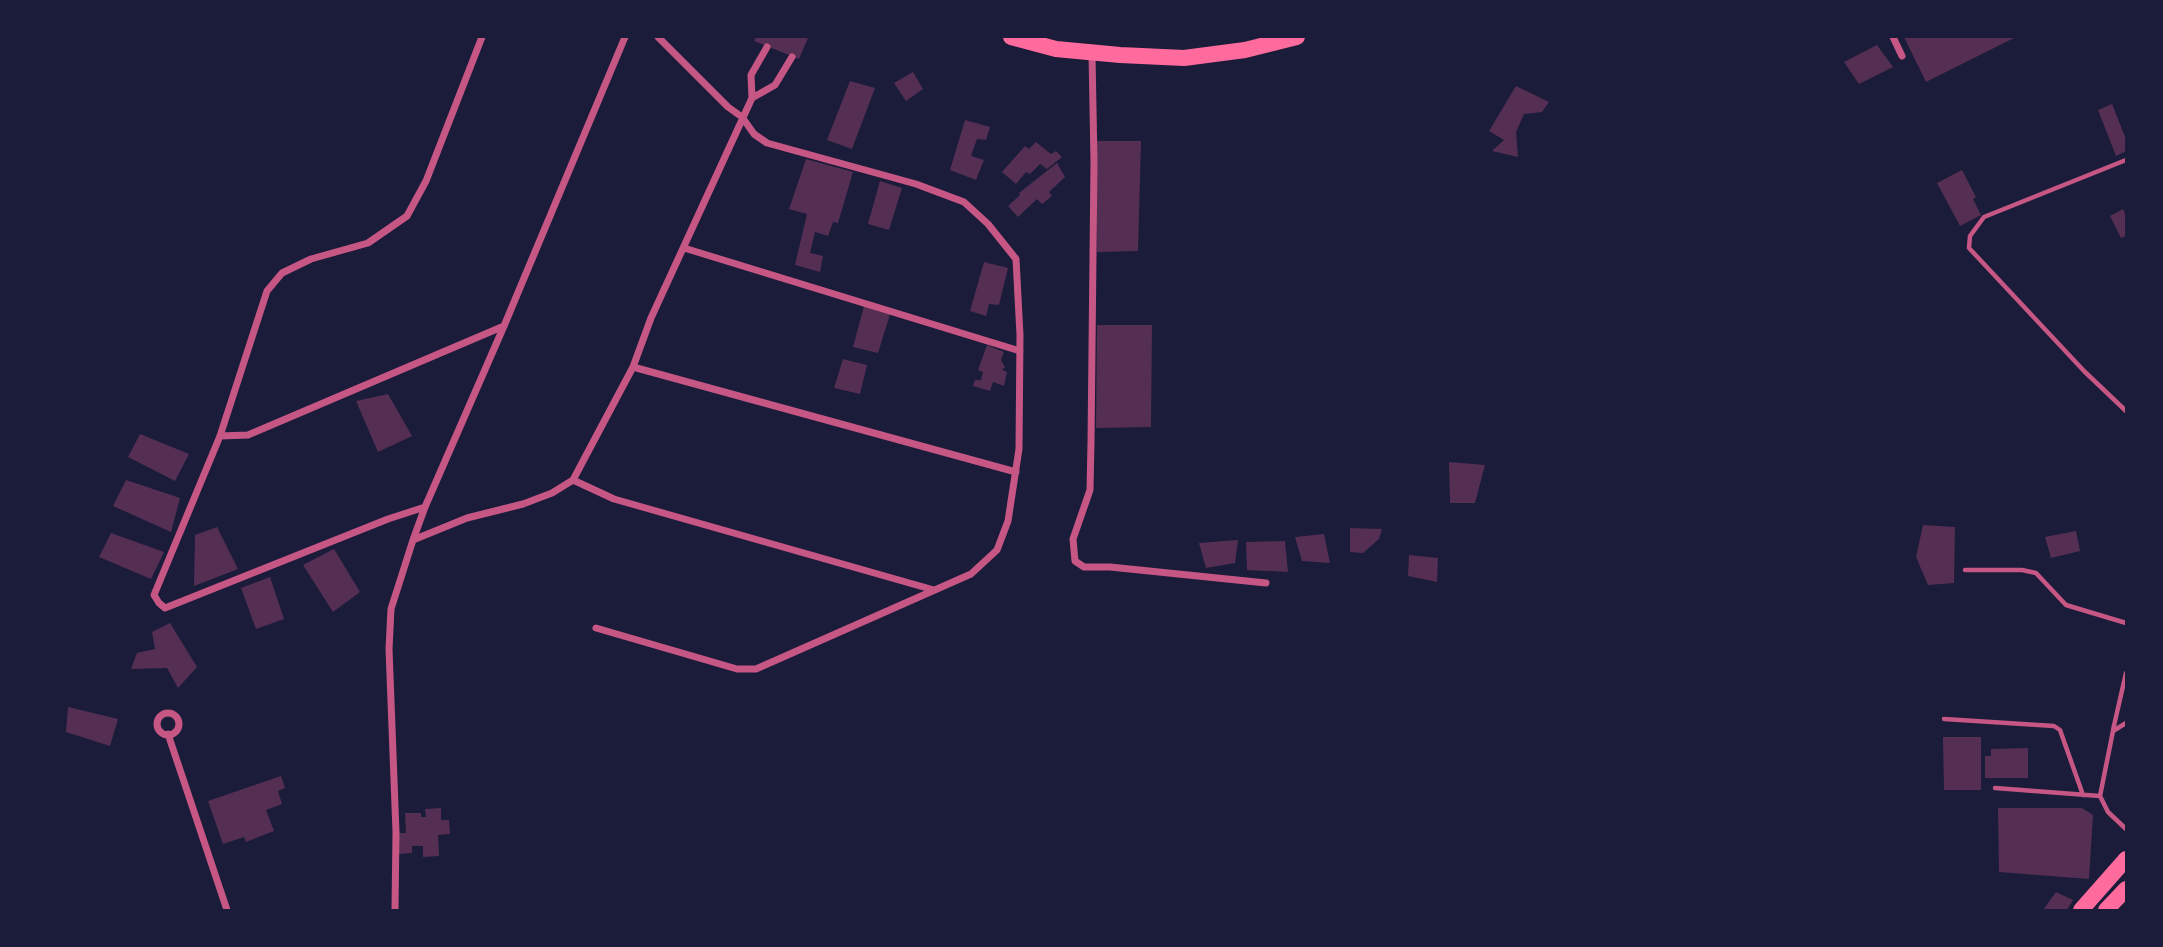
<!DOCTYPE html>
<style>
body{margin:0}
#map{position:relative;width:2163px;height:947px;overflow:hidden;background:#1b1b3a;font-family:"PT Sans",sans-serif}
canvas{display:block}
.frame{position:absolute;inset:0;border:38px solid #1b1b3a;pointer-events:none}
</style>
<div id="map">
<canvas width="2163" height="947"></canvas>
<div class="frame"></div>
</div>
<script>
const context = document.querySelector('canvas').getContext('2d');
context.lineJoin = 'round';
function paint(path, color) {
  context.fillStyle = color;
  context.fill(path, 'evenodd');
}
function shape(rows) {
  const path = new Path2D();
  for (const r of rows) {
    if (r.length === 3) {
      path.moveTo(r[0] + r[2], r[1]);
      path.arc(r[0], r[1], r[2], 0, 2 * Math.PI);
      continue;
    }
    path.moveTo(r[0], r[1]);
    for (let i = 2; i < r.length; i += 2) path.lineTo(r[i], r[i + 1]);
  }
  return path;
}
function trace(path, color, width, dash) {
  context.strokeStyle = color;
  context.lineWidth = width;
  context.lineCap = dash ? 'butt' : 'round';
  context.setLineDash(dash || []);
  context.stroke(path);
}
paint(shape([
 [756,37,805,37,808,38,799,59,754,41],
 [1904,37,2016,37,1926,82],
 [1877,45,1893,67,1859,84,1844,62],
 [913,72,923,89,906,101,894,83],
 [850,81,875,88,852,149,827,140],
 [1516,86,1549,102,1542,112,1524,114,1516,132,1518,157,1492,151,1504,140,1489,131],
 [2112,104,2126,139,2126,151,2116,156,2098,110],
 [965,120,990,127,986,140,977,139,971,156,984,160,976,180,950,170],
 [1097,141,1141,141,1138,251,1097,252],
 [1036,142,1051,154,1056,151,1062,157,1047,169,1040,164,1030,174,1026,172,1016,184,1002,172,1025,146,1029,149],
 [806,159,853,172,838,223,833,222,828,236,815,232,810,253,823,256,820,272,795,265,807,214,789,209],
 [1057,163,1065,177,1049,192,1052,196,1042,204,1037,199,1018,217,1008,206,1020,195,1019,193],
 [1962,170,1976,197,1973,199,1981,215,1960,226,1937,183],
 [880,181,902,188,889,230,868,224],
 [2123,209,2126,216,2126,236,2121,238,2110,216],
 [984,262,1008,268,999,305,989,304,986,316,970,311],
 [864,306,890,314,878,353,853,347],
 [1097,325,1152,325,1151,427,1096,428],
 [987,345,1004,352,1001,360,1005,367,1002,370,1007,372,1004,386,993,382,990,391,973,386,975,380,981,380,983,372,978,370],
 [843,359,867,365,860,394,834,388],
 [388,394,412,436,378,452,356,401],
 [140,434,189,454,175,481,128,457],
 [1449,462,1485,465,1475,503,1450,503],
 [126,480,180,498,171,532,113,506],
 [1923,525,1955,527,1954,583,1928,585,1916,557],
 [217,527,238,569,194,586,195,535],
 [1350,528,1382,529,1379,539,1363,553,1350,552],
 [2076,531,2080,551,2051,558,2045,537],
 [111,533,164,552,151,579,99,557],
 [1324,534,1330,563,1302,561,1295,537],
 [1238,540,1235,563,1206,568,1199,543],
 [1285,541,1288,572,1247,570,1246,542],
 [334,549,360,592,333,612,303,565],
 [1409,555,1438,558,1437,582,1408,576],
 [270,577,284,619,256,629,241,588],
 [170,623,197,667,178,688,167,668,131,669,137,653,155,649,152,632],
 [68,707,118,719,110,746,66,732],
 [1943,737,1981,737,1981,790,1944,790],
 [2028,748,2028,778,1985,778,1985,756,1991,756,1991,749],
 [281,776,285,788,278,791,282,804,266,810,274,831,246,842,244,837,223,844,208,801],
 [441,808,441,820,449,820,450,834,438,835,439,856,423,857,423,846,412,846,412,853,399,854,398,833,406,833,405,813,421,813,421,817,426,817,425,809],
 [1998,808,2082,808,2093,815,2089,879,1999,872],
 [2056,892,2073,900,2067,910,2043,910]
]), '#542f53');
trace(shape([
 [2126,160,1984,217,1970,236,1969,248,2084,371,2126,411],
 [1965,570,2022,570,2036,573,2066,605,2126,623],
 [1944,719,2054,726,2060,730,2083,795],
 [2126,723,2113,731,2100,796,2108,812,2126,829],
 [2113,730,2126,673],
 [1995,788,2100,796]
]), '#c65784', 4.5);
trace(shape([
 [1893,37,1902,56],
 [1092,54,1094,162,1091,442,1090,490,1073,539,1075,561,1084,567,1110,567,1266,583],
 [752,98,775,85,792,57],
 [684,248,1020,351],
 [633,367,1016,472],
 [220,436,248,435,504,326],
 [573,480,614,499,934,590],
 [425,507,388,519,165,608,159,603,154,595,220,436,267,291,282,273,311,259,368,243,407,216,426,181,482,37],
 [413,540,425,507,504,326,625,37],
 [596,628,737,669,756,669,971,574,997,550,1008,521,1019,449,1020,335,1016,259,988,224,964,202,916,184,767,143,754,134,742,117,728,107,658,37],
 [168,724,11],
 [168,734,227,910],
 [395,910,396,832,389,649,391,609,413,540,467,518,523,504,552,493,573,480,633,367,651,318,752,98,751,75,767,47]
]), '#c65784', 7);
trace(shape([
 [1011,37,1056,49,1120,55,1184,58,1245,50,1297,37],
 [2081,910,2126,859],
 [2106,910,2126,889]
]), '#ff6b9d', 16);
</script>
